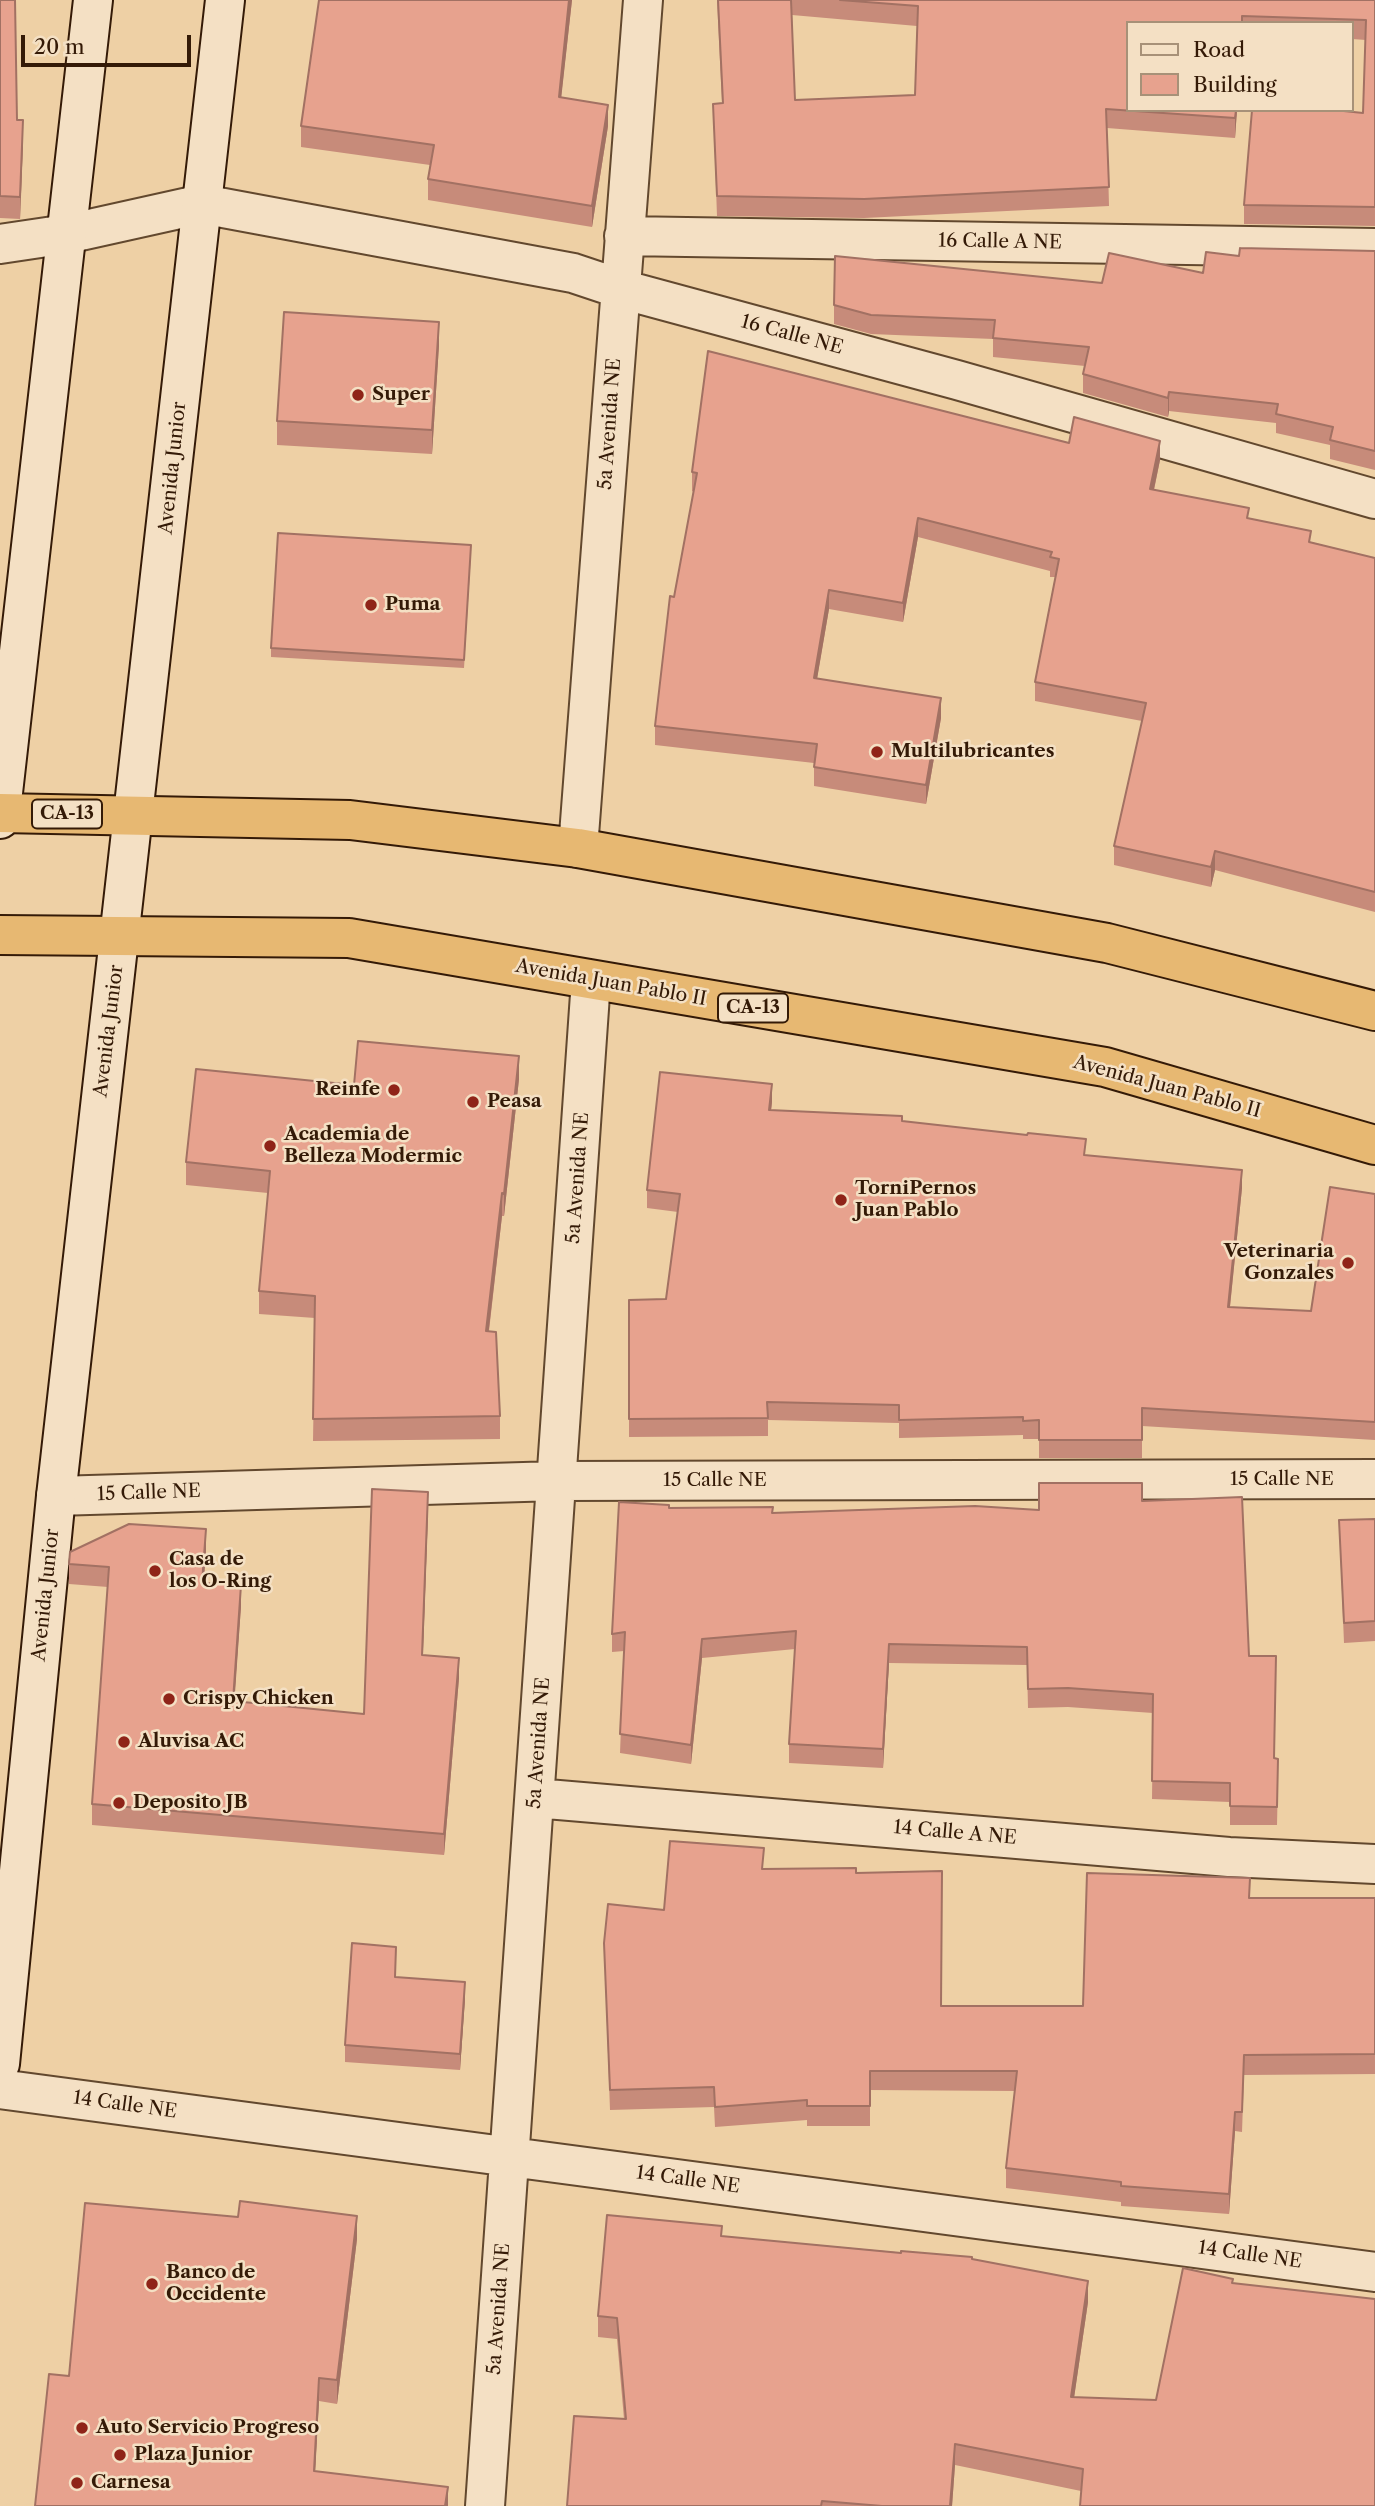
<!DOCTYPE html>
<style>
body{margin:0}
#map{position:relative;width:1375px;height:2506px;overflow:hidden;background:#eed0a5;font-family:"Libre Caslon Text",serif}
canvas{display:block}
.legend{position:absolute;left:1126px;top:21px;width:228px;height:91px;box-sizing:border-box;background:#f4e0c4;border:2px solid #a79178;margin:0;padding:9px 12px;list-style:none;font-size:21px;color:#341a07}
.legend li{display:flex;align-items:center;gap:14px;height:35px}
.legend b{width:35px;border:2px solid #a79178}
.scale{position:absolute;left:21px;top:35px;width:170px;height:32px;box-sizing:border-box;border:4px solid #341a07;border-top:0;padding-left:9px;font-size:21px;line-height:24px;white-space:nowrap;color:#341a07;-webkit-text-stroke:5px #f4e0c4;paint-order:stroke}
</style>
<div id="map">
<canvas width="1375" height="2506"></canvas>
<ul class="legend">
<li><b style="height:9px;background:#f4e0c4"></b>Road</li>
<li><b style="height:19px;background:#e7a28e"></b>Building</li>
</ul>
<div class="scale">20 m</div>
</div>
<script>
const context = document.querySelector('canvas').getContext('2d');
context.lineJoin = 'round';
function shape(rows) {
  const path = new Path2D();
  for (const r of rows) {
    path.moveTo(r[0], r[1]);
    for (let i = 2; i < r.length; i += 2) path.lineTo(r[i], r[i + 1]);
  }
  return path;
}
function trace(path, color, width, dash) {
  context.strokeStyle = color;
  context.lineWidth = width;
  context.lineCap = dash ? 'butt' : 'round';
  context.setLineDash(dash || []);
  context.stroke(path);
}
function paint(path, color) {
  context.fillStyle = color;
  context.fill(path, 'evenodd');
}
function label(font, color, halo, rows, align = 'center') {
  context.font = font + ' "Libre Caslon Text",serif';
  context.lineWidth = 5;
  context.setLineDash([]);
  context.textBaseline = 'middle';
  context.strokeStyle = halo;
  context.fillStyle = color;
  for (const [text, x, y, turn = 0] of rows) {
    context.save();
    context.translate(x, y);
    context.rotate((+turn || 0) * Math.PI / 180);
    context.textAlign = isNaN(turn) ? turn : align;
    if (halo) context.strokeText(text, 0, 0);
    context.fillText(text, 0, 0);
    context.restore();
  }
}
const street = shape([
 [624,236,1375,248],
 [0,244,67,234,202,204,573,273,621,289,957,380,1375,499],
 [578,848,643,0],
 [56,1496,557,1481,1375,1479],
 [535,1798,1229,1857,1375,1864],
 [0,2089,1375,2272],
 [485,2506,591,980]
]);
const secondary = shape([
 [0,819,93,0],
 [0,2064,56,1496,225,0]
]);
const highway = shape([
 [0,813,350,820,578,848,1107,943,1375,1011],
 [0,935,349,938,1105,1067,1375,1145]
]);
trace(street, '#62482e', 42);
trace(secondary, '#341a07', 42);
trace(highway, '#341a07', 42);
trace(street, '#f4e0c4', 38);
trace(secondary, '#f4e0c4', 38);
trace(highway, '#e7b872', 38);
paint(shape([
 [0,0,17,120,23,142,20,219,0,218],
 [319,0,572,0,561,97,608,126,592,227,428,200,428,179,430,165,301,147,301,126],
 [717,0,1375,0,1375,226,1244,224,1244,205,1363,113,1366,40,1352,39,1352,23,1128,23,1128,110,1237,110,1235,138,1107,128,1109,206,864,218,717,216,713,104,722,103],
 [792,15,917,26,915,95,795,100],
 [1375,251,1375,470,1330,459,1330,445,1276,433,1276,423,1169,411,1168,417,1083,393,1083,374,1085,366,993,357,993,339,871,334,834,324,834,305,1203,273,1239,256],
 [439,345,432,454,277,445,277,421],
 [1069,443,1160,460,1154,490,1249,519,1311,542,1375,558,1375,912,1215,870,1211,887,1114,865,1114,846,1142,721,1035,701,1035,682,1055,577,1050,577,1050,571,918,537,903,622,829,609,817,678,941,718,926,804,814,786,814,763,655,745,655,726,674,597,694,492,692,491,692,472],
 [471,554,464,668,271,657,271,648],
 [519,1079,504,1216,502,1216,489,1331,500,1416,500,1439,313,1441,315,1318,259,1314,259,1291,268,1193,186,1185,186,1162,354,1085],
 [772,1102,771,1110,902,1121,1086,1155,1242,1188,1230,1307,1311,1311,1375,1194,1375,1440,1142,1426,1142,1458,1039,1458,1039,1439,1023,1439,1023,1435,899,1438,899,1423,768,1420,768,1436,629,1437,629,1300,666,1299,678,1212,647,1208,647,1190],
 [1142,1501,1249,1656,1278,1777,1277,1825,1230,1825,1230,1802,1152,1799,1153,1713,1068,1707,1028,1708,1027,1665,889,1663,883,1768,789,1763,789,1744,795,1649,702,1658,691,1764,620,1753,624,1651,612,1652,612,1634,669,1508,773,1512,1039,1510],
 [428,1512,423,1655,459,1678,444,1855,92,1825,92,1804,108,1587,69,1584,69,1564,206,1550,204,1583,241,1606,234,1702,364,1714],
 [1375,1519,1375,1641,1344,1643,1339,1520],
 [856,1873,941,2006,1083,2006,1250,1898,1375,1898,1375,2074,1244,2075,1242,2132,1235,2131,1229,2214,1121,2206,1121,2202,1006,2188,1006,2168,1015,2091,870,2090,870,2126,807,2126,807,2120,715,2127,714,2107,610,2110,604,1943,664,1910],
 [396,1963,396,1977,465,1999,460,2070,345,2062,345,2045],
 [722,2236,972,2259,1088,2302,1074,2397,1156,2400,1233,2283,1375,2299,1081,2491,955,2465,952,2506,567,2506,624,2419,617,2339,598,2337,598,2316],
 [357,2239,337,2404,319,2401,315,2471,448,2506,35,2506,69,2376]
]), '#c78b7a');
paint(shape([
 [569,0,572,0,559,118,559,97],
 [608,105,608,126,592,227,592,206],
 [1236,110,1237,110,1235,138,1235,118],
 [23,120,23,142,20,219,20,197],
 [439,322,439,345,432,454,432,430],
 [1169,392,1169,411,1168,417,1168,398],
 [1160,441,1160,460,1150,508,1150,489],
 [918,518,918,537,903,622,903,603],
 [829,590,829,609,814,697,814,678],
 [941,698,941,718,926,804,926,785],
 [1215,851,1215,870,1211,887,1211,867],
 [519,1056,519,1079,504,1216,504,1194],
 [772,1084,772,1102,769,1128,769,1110],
 [1242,1170,1242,1188,1228,1325,1228,1307],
 [502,1193,502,1216,486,1354,486,1331],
 [428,1492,428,1512,422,1676,422,1655],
 [206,1529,206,1550,202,1603,202,1583],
 [241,1585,241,1606,233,1722,233,1701],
 [702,1639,702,1658,691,1764,691,1745],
 [889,1644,889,1663,883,1768,883,1749],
 [459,1658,459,1678,444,1855,444,1834],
 [465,1982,465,1999,460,2070,460,2054],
 [1235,2112,1235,2131,1229,2214,1229,2194],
 [357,2216,357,2239,337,2404,337,2380],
 [1088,2281,1088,2302,1071,2419,1071,2397],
 [319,2378,319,2401,314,2494,314,2471],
 [955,2444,955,2465,952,2506,950,2506],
 [448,2487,448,2506,445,2506]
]), '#a27163');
const building = shape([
 [0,0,15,0,17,120,23,120,20,197,0,196,0,0],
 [319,0,569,0,559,97,608,105,592,206,428,179,434,145,301,126,319,0],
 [718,0,791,0,795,100,915,95,918,6,840,0,1375,0,1375,207,1244,205,1252,110,1334,110,1363,113,1366,20,1242,16,1242,23,1128,23,1128,110,1236,110,1235,118,1106,109,1109,187,864,199,717,196,713,104,723,103,718,0],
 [1240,248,1375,251,1375,451,1330,440,1333,427,1276,414,1278,404,1169,392,1168,398,1083,374,1089,347,993,338,995,320,871,315,834,305,835,256,1102,283,1109,253,1203,273,1206,252,1239,256,1240,248],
 [284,312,439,322,432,430,277,421,284,312],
 [708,351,1069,443,1074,417,1160,441,1150,489,1249,508,1247,518,1311,531,1309,542,1375,558,1375,892,1215,851,1211,867,1114,846,1146,703,1035,682,1059,559,1050,557,1052,552,918,518,903,603,829,590,814,678,941,698,926,785,814,767,817,744,655,726,670,596,674,597,697,473,692,472,708,351],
 [278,533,471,545,464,660,271,648,278,533],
 [358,1041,519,1056,504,1194,502,1193,486,1331,496,1332,500,1416,313,1419,315,1296,259,1291,270,1171,186,1162,196,1069,354,1085,358,1041],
 [660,1072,772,1084,769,1110,902,1116,902,1121,1027,1135,1028,1133,1086,1139,1084,1155,1242,1170,1228,1307,1311,1311,1330,1187,1375,1194,1375,1422,1142,1408,1142,1440,1039,1440,1039,1420,1023,1421,1023,1417,899,1420,899,1405,767,1402,768,1418,629,1419,629,1300,666,1299,680,1194,647,1190,660,1072],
 [1039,1483,1142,1483,1142,1501,1242,1497,1249,1656,1276,1656,1274,1758,1278,1759,1277,1807,1230,1806,1230,1783,1152,1781,1153,1694,1068,1688,1028,1689,1027,1647,889,1644,883,1749,789,1744,796,1631,702,1639,691,1745,620,1734,625,1632,612,1634,619,1502,669,1505,669,1508,773,1507,772,1513,975,1506,1039,1510,1039,1483],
 [372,1489,428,1492,422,1655,459,1658,444,1834,92,1804,109,1567,69,1564,70,1552,129,1524,206,1529,202,1583,241,1585,233,1701,364,1714,372,1489],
 [1375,1519,1375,1621,1344,1623,1339,1520,1375,1519],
 [670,1841,764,1848,762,1869,856,1868,856,1873,942,1871,941,2006,1083,2006,1087,1873,1250,1878,1249,1898,1375,1898,1375,2054,1244,2055,1242,2112,1235,2112,1229,2194,1121,2186,1121,2182,1006,2168,1017,2071,870,2071,870,2106,807,2106,807,2100,715,2107,714,2087,610,2090,604,1943,608,1904,664,1910,670,1841],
 [352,1943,396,1947,395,1977,465,1982,460,2054,345,2045,352,1943],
 [240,2201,357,2216,337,2380,319,2378,314,2471,448,2487,445,2506,35,2506,49,2374,69,2376,85,2203,238,2217,240,2201],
 [607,2215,722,2226,721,2236,901,2253,901,2251,972,2257,972,2259,1088,2281,1071,2397,1156,2400,1183,2268,1233,2279,1232,2283,1375,2299,1375,2506,1080,2506,1083,2469,955,2444,950,2506,882,2506,822,2501,821,2506,567,2506,574,2416,626,2419,617,2318,598,2316,607,2215]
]);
paint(building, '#e7a28e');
trace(building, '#a27163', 2);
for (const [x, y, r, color] of [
 [358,395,7,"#8f2418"],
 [371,605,7,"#8f2418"],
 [877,752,7,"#8f2418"],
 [394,1090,7,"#8f2418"],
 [473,1102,7,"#8f2418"],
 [270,1146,7,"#8f2418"],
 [841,1200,7,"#8f2418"],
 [1348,1263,7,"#8f2418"],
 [155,1571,7,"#8f2418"],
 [169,1699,7,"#8f2418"],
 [124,1742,7,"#8f2418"],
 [119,1803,7,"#8f2418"],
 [152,2284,7,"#8f2418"],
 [82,2428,7,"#8f2418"],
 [120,2455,7,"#8f2418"],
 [77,2483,7,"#8f2418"]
]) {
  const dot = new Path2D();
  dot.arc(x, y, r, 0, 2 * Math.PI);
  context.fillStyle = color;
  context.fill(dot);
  trace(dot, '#f4e0c4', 2.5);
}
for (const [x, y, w] of [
 [67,814,70],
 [753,1008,70]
]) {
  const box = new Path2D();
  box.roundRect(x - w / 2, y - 14.5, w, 29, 5);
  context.fillStyle = '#f4e0c4';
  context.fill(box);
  trace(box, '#341a07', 2);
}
label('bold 18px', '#341a07', null, [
 ["CA-13",67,814],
 ["CA-13",753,1008]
]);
label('19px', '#341a07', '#f4e0c4', [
 ["16 Calle A NE",1000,242,1],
 ["16 Calle NE",792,335,15],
 ["5a Avenida NE",610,424,-86],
 ["Avenida Junior",173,468,-84],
 ["Avenida Juan Pablo II",611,983,10],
 ["Avenida Junior",109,1031,-83],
 ["Avenida Juan Pablo II",1167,1087,15],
 ["5a Avenida NE",578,1178,-86],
 ["15 Calle NE",1282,1480],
 ["15 Calle NE",715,1481],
 ["15 Calle NE",149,1493,-2],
 ["Avenida Junior",46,1595,-84],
 ["5a Avenida NE",539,1743,-86],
 ["14 Calle A NE",955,1833,5],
 ["14 Calle NE",125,2105,8],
 ["14 Calle NE",688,2180,8],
 ["14 Calle NE",1250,2255,8],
 ["5a Avenida NE",499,2309,-86]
]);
label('bold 19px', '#341a07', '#f4e0c4', [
 ["Super",372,395],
 ["Puma",385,605],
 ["Multilubricantes",891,752],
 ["Reinfe",380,1090,"right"],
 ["Peasa",487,1102],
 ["Academia de",284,1135],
 ["Belleza Modermic",284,1157],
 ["TorniPernos",855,1189],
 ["Juan Pablo",855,1211],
 ["Veterinaria",1334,1252,"right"],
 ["Gonzales",1334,1274,"right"],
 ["Casa de",169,1560],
 ["los O-Ring",169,1582],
 ["Crispy Chicken",183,1699],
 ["Aluvisa AC",138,1742],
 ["Deposito JB",133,1803],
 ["Banco de",166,2273],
 ["Occidente",166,2295],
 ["Auto Servicio Progreso",96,2428],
 ["Plaza Junior",134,2455],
 ["Carnesa",91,2483]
], 'left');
</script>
